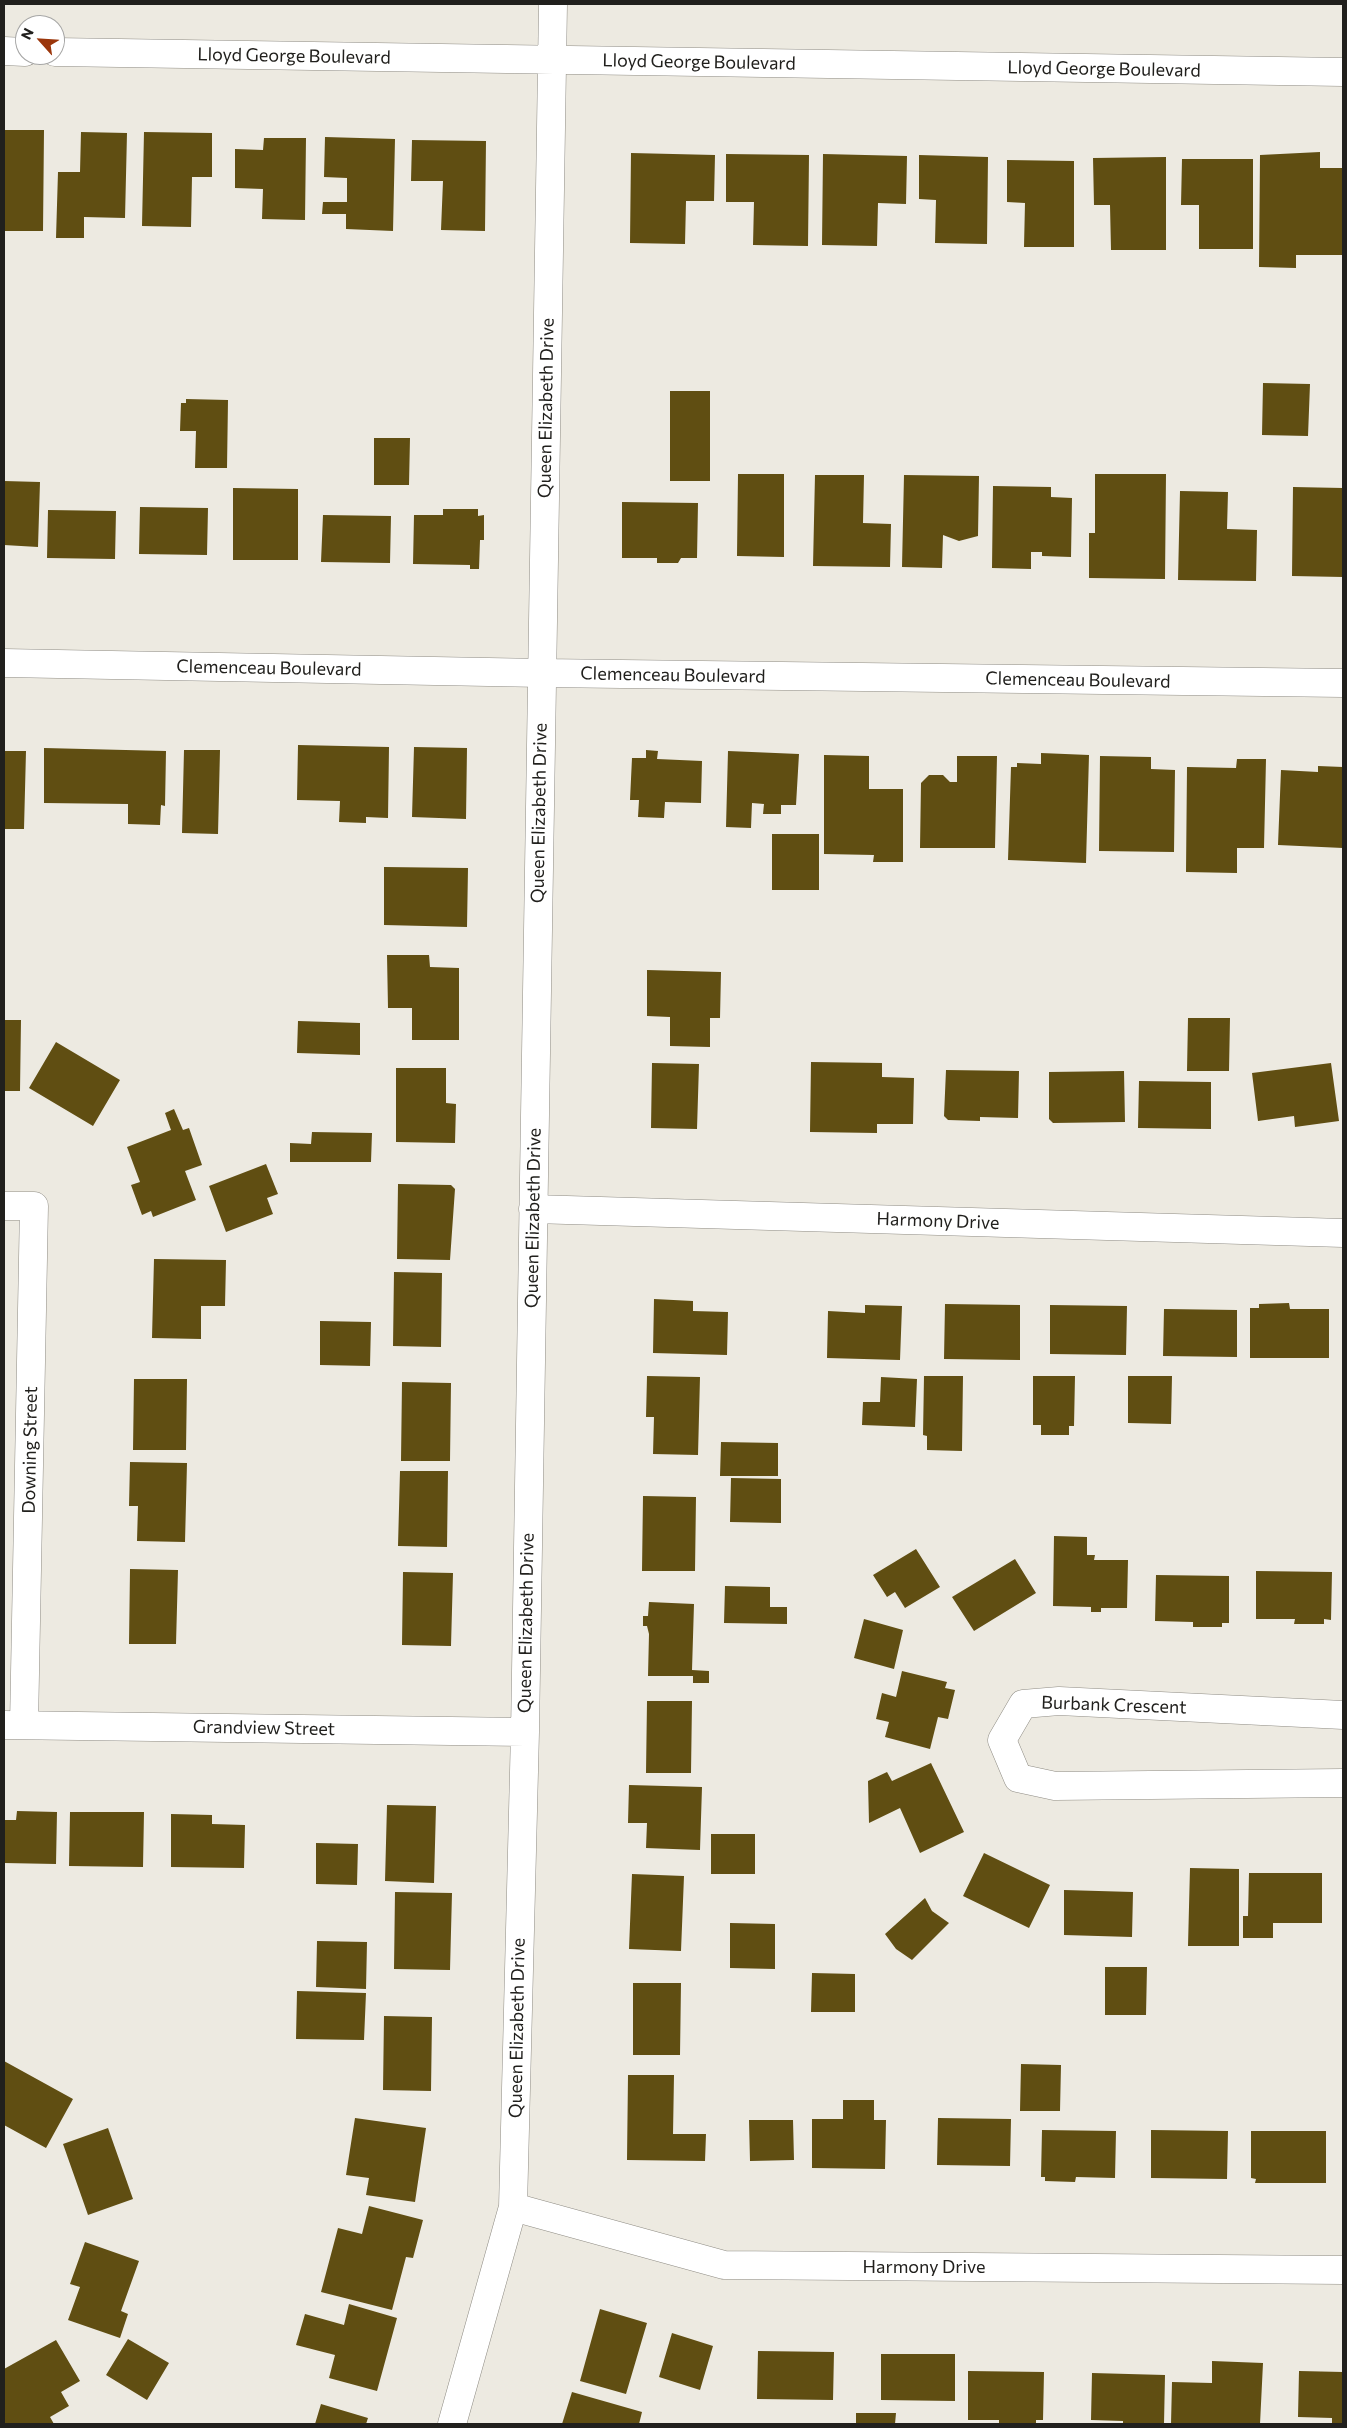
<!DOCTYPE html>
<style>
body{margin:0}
#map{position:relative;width:1347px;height:2428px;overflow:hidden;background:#edeae1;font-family:Commissioner,sans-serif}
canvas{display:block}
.frame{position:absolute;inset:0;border:5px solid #21201d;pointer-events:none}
.north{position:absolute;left:15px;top:15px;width:50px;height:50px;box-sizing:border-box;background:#fff;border:1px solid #a6a6a5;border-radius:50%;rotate:296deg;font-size:14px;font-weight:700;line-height:20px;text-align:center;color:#21201d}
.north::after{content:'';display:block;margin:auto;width:18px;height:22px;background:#9b360b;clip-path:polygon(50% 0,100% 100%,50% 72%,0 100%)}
</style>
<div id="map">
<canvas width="1347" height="2428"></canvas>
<div class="frame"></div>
<div class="north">N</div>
</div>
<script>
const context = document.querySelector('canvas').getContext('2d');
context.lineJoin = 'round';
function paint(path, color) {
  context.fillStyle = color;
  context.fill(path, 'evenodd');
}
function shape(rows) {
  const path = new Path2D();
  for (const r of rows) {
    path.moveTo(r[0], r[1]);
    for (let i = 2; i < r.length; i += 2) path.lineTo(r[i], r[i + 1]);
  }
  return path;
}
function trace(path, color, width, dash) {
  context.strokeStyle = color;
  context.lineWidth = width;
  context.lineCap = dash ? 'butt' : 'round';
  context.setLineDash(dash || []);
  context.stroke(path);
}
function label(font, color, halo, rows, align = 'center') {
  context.font = font + ' Commissioner,sans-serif';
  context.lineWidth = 5;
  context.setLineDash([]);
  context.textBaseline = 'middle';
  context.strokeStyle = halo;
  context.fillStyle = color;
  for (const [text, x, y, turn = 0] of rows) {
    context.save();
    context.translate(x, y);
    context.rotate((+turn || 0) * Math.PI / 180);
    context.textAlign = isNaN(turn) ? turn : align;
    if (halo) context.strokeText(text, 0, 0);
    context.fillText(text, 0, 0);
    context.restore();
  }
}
paint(shape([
 [4,130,44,130,43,231,4,231],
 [81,132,127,133,125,218,84,217,84,238,56,238,58,172,80,172],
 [144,132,212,133,212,177,192,177,191,227,142,226],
 [325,137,395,139,393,231,346,229,346,214,322,214,323,202,347,202,347,178,324,177],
 [264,138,306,138,305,220,262,219,263,189,235,188,235,149,263,150],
 [412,140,486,141,485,231,441,230,443,181,411,181],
 [1320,152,1320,168,1343,168,1343,255,1296,255,1296,268,1259,267,1260,155],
 [631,153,715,155,714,201,686,201,685,244,630,243],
 [726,154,809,155,808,246,753,245,754,202,726,202],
 [823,154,907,156,906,204,878,203,877,246,822,245],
 [919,155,988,157,987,244,935,243,936,200,919,199],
 [1166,157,1166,250,1111,250,1110,205,1094,205,1093,158],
 [1182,159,1253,159,1253,249,1199,249,1199,205,1181,205],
 [1007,160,1074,161,1074,247,1024,247,1025,203,1007,202],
 [1263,383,1310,384,1308,436,1262,435],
 [670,391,710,391,710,481,670,481],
 [186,399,228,400,227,468,195,468,196,431,180,431,181,403,186,403],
 [374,438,410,438,409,485,374,485],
 [738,474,784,474,784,557,737,556],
 [1095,474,1166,474,1165,579,1089,578,1089,533,1095,533],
 [815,475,864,475,863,523,891,524,890,567,813,566],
 [904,475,979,476,978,536,959,541,943,535,942,568,902,567],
 [4,481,40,482,38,547,4,545],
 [993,486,1051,487,1051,497,1072,498,1071,557,1042,556,1042,552,1031,552,1031,569,992,568],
 [1293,487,1343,488,1343,577,1292,576],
 [233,488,298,489,298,560,233,560],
 [1180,491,1228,492,1227,529,1257,530,1256,581,1178,580],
 [622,502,698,503,697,558,681,558,678,563,657,563,657,558,622,558],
 [140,507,208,508,207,555,139,554],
 [443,509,478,509,478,516,484,515,484,540,480,540,479,569,470,569,470,565,413,564,414,515,443,515],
 [48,510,116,511,115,559,47,558],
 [323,515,391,516,390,563,321,562],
 [298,745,389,747,388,818,366,817,366,823,339,822,340,801,297,800],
 [414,747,467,748,466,819,412,817],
 [44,748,166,751,165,806,161,805,160,825,128,824,128,804,44,803],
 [184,750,220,750,218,834,182,833],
 [646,750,658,751,657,759,702,761,701,803,665,802,664,818,638,817,639,800,630,800,632,758,646,758],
 [4,751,26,751,24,829,4,829],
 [728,751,799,754,796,805,781,805,781,814,763,814,764,804,752,803,751,828,726,827],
 [1041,753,1089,755,1086,863,1008,860,1011,767,1017,767,1017,763,1041,764],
 [824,755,869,756,869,789,903,789,903,862,873,862,874,855,824,854],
 [957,756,997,756,995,848,920,848,921,783,929,775,943,775,950,782,957,782],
 [1100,756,1151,757,1151,769,1175,770,1174,852,1099,851],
 [1237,759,1266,759,1264,848,1237,848,1237,873,1186,872,1187,767,1236,768],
 [1318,766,1343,767,1343,848,1278,845,1281,770,1318,772],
 [772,834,819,834,819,890,772,890],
 [384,867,468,868,467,927,384,925],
 [387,955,429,955,430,967,459,968,459,1040,412,1040,412,1008,388,1008],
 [647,970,721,972,720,1018,710,1018,710,1047,670,1046,670,1017,647,1016],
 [1188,1018,1230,1018,1229,1071,1187,1071],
 [4,1020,21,1020,20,1091,4,1091],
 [298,1021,360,1023,360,1055,297,1053],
 [56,1042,120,1080,93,1126,29,1088],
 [811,1062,882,1063,882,1077,914,1078,913,1124,877,1124,877,1133,810,1132],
 [652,1063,699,1064,697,1129,651,1128],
 [1331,1063,1339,1121,1295,1127,1294,1116,1258,1121,1252,1073],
 [396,1068,446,1068,446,1103,456,1104,455,1143,396,1142],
 [946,1070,1019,1071,1018,1118,980,1117,980,1121,948,1120,944,1116],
 [1124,1071,1125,1122,1053,1123,1049,1119,1049,1072],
 [1139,1081,1211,1082,1211,1129,1138,1128],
 [174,1109,183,1130,189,1128,202,1165,185,1171,196,1200,153,1217,151,1211,142,1215,131,1185,140,1182,127,1147,171,1130,165,1113],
 [312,1132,372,1133,371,1162,290,1162,290,1143,311,1144],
 [266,1164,278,1194,267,1198,273,1214,226,1232,209,1186],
 [398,1184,451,1185,455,1189,450,1260,397,1259],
 [154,1259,226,1260,225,1306,201,1306,201,1339,152,1338],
 [394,1272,442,1273,441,1347,393,1346],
 [654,1299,693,1301,693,1311,728,1312,727,1355,653,1353],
 [1289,1303,1290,1309,1329,1309,1329,1358,1250,1358,1250,1308,1259,1308,1259,1304],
 [945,1304,1020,1305,1020,1360,944,1359],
 [865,1305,902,1306,900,1360,827,1358,828,1311,865,1313],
 [1050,1305,1127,1306,1126,1355,1050,1354],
 [1164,1309,1237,1310,1237,1357,1163,1356],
 [320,1321,371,1322,370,1366,320,1365],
 [647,1376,700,1377,698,1455,653,1454,654,1417,646,1417],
 [924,1376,963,1376,962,1451,927,1450,927,1436,923,1435],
 [1033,1376,1075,1376,1074,1426,1069,1426,1069,1435,1041,1435,1041,1425,1033,1425],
 [1128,1376,1172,1376,1171,1424,1128,1423],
 [881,1377,917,1379,915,1427,862,1425,863,1402,880,1402],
 [134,1379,187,1379,186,1450,133,1450],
 [402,1382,451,1383,450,1461,401,1461],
 [721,1442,778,1443,778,1476,720,1476],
 [130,1462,187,1463,185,1542,137,1541,138,1506,129,1506],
 [400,1471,448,1471,447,1547,398,1546],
 [731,1478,781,1479,781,1523,730,1522],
 [643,1496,696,1497,695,1571,642,1571],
 [1054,1536,1087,1537,1087,1555,1095,1555,1094,1560,1128,1560,1127,1608,1101,1608,1101,1612,1091,1612,1091,1607,1053,1606],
 [916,1549,940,1587,905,1608,895,1592,887,1597,873,1575],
 [1015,1559,1036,1593,974,1631,952,1597],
 [130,1569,178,1570,176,1644,129,1644],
 [1256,1571,1332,1572,1331,1620,1324,1619,1324,1624,1294,1624,1295,1619,1256,1619],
 [403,1572,453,1573,451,1646,402,1645],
 [1156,1575,1229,1576,1229,1623,1222,1623,1222,1627,1193,1627,1193,1622,1155,1621],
 [725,1586,770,1587,770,1607,787,1607,787,1624,724,1623],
 [649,1602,694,1604,692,1670,709,1671,709,1683,693,1683,693,1676,648,1676,649,1634,647,1626,643,1626,643,1616,648,1616],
 [864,1619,903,1630,894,1669,854,1658],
 [902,1671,947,1682,945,1688,955,1690,948,1719,938,1717,930,1749,885,1737,889,1722,876,1719,882,1693,896,1697],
 [647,1701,692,1701,691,1773,646,1773],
 [931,1763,964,1832,920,1853,900,1808,869,1823,868,1781,887,1772,892,1781],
 [629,1785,702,1787,700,1850,646,1848,647,1823,628,1823],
 [387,1805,436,1806,434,1883,385,1881],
 [17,1811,57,1812,56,1864,4,1863,4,1820,16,1820],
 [70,1812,144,1812,143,1867,69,1866],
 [171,1814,212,1815,212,1824,245,1825,244,1868,171,1867],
 [711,1834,755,1834,755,1874,711,1874],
 [316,1843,358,1844,357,1885,316,1884],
 [984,1853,1050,1885,1029,1928,963,1896],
 [1190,1868,1239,1869,1239,1946,1188,1946],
 [1249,1873,1322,1873,1322,1923,1273,1923,1273,1938,1243,1938,1243,1916,1248,1916],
 [632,1874,684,1876,681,1951,629,1949],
 [1064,1890,1133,1892,1132,1937,1064,1935],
 [395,1892,452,1893,450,1970,394,1969],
 [925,1898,932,1911,949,1923,912,1960,896,1949,885,1934],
 [730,1923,775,1924,775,1969,730,1968],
 [317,1941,367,1942,366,1989,316,1987],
 [1105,1967,1147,1967,1146,2015,1105,2015],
 [812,1973,855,1974,855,2012,811,2012],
 [633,1983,681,1983,680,2055,633,2055],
 [297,1991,366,1993,364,2040,296,2039],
 [384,2016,432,2017,431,2091,383,2090],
 [4,2061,73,2099,46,2148,4,2125],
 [1021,2064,1061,2065,1060,2111,1020,2111],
 [628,2075,674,2075,673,2134,706,2134,705,2161,627,2160],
 [843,2100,874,2100,874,2120,886,2120,885,2169,812,2168,812,2119,843,2119],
 [355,2118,426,2128,415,2202,366,2195,369,2178,346,2175],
 [938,2118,1011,2119,1010,2166,937,2165],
 [749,2120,793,2120,794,2160,750,2161],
 [108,2128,133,2199,88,2215,63,2144],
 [1042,2130,1116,2131,1115,2178,1076,2177,1075,2182,1045,2181,1045,2177,1041,2177],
 [1151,2130,1228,2131,1227,2179,1151,2178],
 [1251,2131,1326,2131,1326,2183,1255,2183,1256,2179,1251,2178],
 [369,2206,423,2220,413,2258,406,2257,392,2310,321,2292,338,2228,362,2234],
 [85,2242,139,2261,121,2311,128,2314,120,2338,68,2320,80,2287,70,2284],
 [349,2304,397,2318,377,2391,329,2378,335,2355,296,2345,305,2314,344,2325],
 [600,2309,647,2323,626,2394,580,2381],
 [672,2333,713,2346,700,2390,659,2377],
 [128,2339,169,2363,147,2400,106,2375],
 [56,2340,80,2381,61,2392,69,2406,50,2417,54,2424,4,2424,4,2369],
 [758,2351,834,2352,833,2400,757,2399],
 [881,2354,955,2354,955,2401,881,2400],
 [1212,2361,1263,2363,1260,2424,1171,2424,1172,2382,1212,2383],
 [968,2371,1044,2372,1043,2420,1036,2420,1036,2424,999,2424,999,2420,968,2420],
 [1299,2371,1343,2372,1343,2424,1332,2424,1332,2418,1298,2417],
 [1092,2373,1165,2375,1164,2424,1123,2424,1123,2421,1091,2420],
 [572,2392,642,2412,639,2424,562,2424],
 [321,2404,368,2418,366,2424,315,2424],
 [856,2413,896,2413,895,2424,856,2424]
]), '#604e12');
const minor = shape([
 [4,51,25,52],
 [55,52,1343,72],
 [4,663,542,673,1343,683],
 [4,1206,34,1206,24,1725],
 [533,1209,1343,1233],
 [1343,1715,1059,1701,1023,1704,1002,1740,1018,1778,1055,1786,1343,1783],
 [4,1725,525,1732],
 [513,2207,724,2265,1343,2270],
 [452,2424,513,2207,525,1732,553,4]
]);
trace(minor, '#8f8c84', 29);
trace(minor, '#fff', 28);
label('18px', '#21201d', '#fff', [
 ["Lloyd George Boulevard",294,56,1],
 ["Lloyd George Boulevard",699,62,1],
 ["Lloyd George Boulevard",1104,69,1],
 ["Queen Elizabeth Drive",546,408,-89],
 ["Clemenceau Boulevard",269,668,1],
 ["Clemenceau Boulevard",673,675,1],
 ["Clemenceau Boulevard",1078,680,1],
 ["Queen Elizabeth Drive",539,813,-89],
 ["Queen Elizabeth Drive",533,1218,-89],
 ["Harmony Drive",938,1221,2],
 ["Downing Street",30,1450,-89],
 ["Queen Elizabeth Drive",526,1623,-89],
 ["Burbank Crescent",1114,1705,2],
 ["Grandview Street",264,1728,1],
 ["Queen Elizabeth Drive",517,2028,-89],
 ["Harmony Drive",924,2267]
]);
</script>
